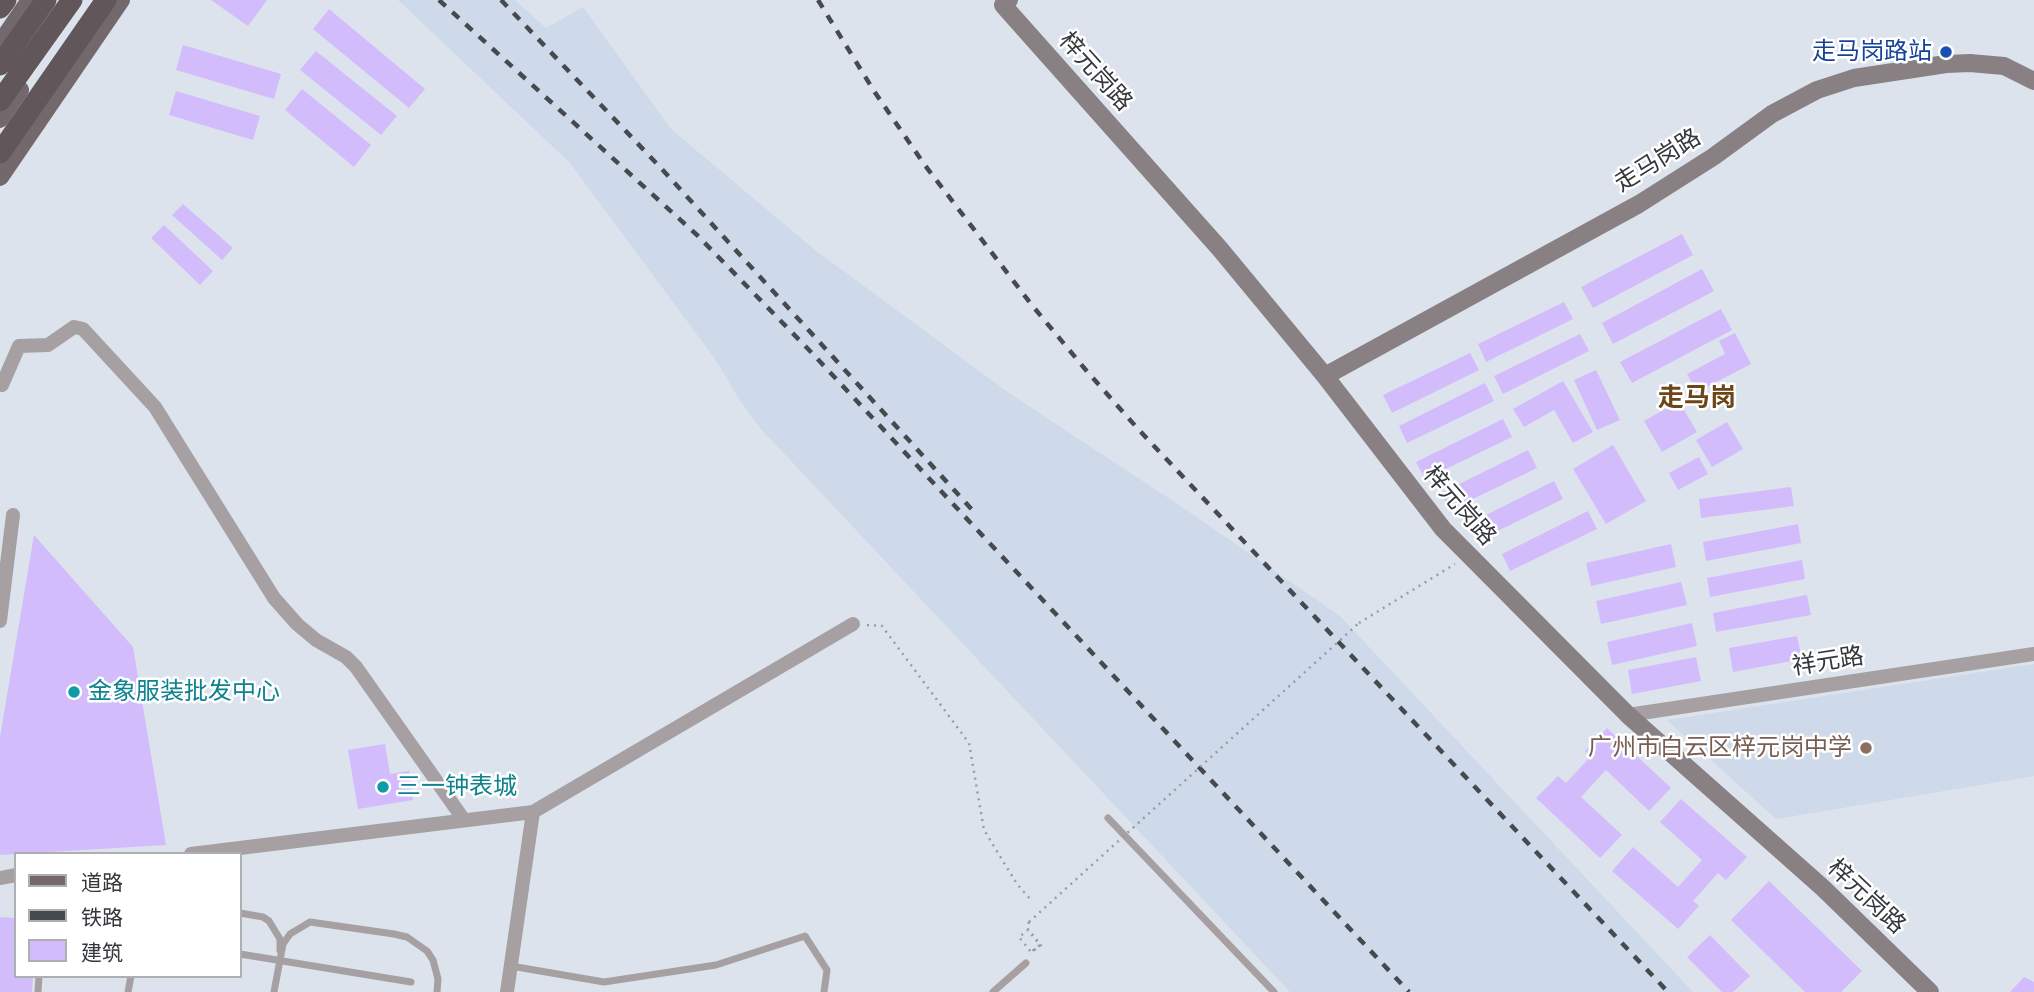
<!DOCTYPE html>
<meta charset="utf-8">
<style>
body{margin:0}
#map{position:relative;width:2034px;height:992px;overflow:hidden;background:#dce3ed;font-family:Bitter,"Noto Sans SC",serif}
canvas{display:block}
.legend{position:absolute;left:14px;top:852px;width:228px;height:126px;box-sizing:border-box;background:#fff;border:2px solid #aeafb1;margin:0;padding:9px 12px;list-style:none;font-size:21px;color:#34373b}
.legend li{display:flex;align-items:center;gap:14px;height:35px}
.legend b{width:35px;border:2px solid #aeafb1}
</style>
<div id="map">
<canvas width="2034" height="992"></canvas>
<ul class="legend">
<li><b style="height:9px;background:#73696c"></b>道路</li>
<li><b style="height:9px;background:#46494e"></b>铁路</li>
<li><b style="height:19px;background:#d3bcfb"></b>建筑</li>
</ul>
</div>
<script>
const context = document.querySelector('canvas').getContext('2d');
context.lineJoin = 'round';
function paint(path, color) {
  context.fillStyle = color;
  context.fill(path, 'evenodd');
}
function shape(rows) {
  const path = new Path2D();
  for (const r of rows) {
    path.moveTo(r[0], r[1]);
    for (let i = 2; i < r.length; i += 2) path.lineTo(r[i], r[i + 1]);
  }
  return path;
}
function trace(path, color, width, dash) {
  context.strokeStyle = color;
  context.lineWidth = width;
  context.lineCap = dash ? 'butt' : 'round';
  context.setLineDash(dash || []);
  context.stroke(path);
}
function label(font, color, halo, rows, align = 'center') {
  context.font = font + ' Bitter,"Noto Sans SC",serif';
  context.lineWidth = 5;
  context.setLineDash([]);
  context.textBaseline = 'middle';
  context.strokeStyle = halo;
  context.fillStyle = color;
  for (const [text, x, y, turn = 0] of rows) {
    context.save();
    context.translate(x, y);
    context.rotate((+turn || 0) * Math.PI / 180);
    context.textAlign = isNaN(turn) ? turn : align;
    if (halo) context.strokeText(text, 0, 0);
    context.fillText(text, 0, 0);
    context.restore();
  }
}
paint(shape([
 [398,0,515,0,546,28,583,7,671,129,815,250,1009,393,1176,503,1340,616,1693,992,1290,992,761,429,741,402,715,359,570,163],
 [2034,664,2034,776,1776,819,1667,720]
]), '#ced9e9');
paint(shape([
 [211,0,267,0,248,26],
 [329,9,425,89,409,108,313,29],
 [183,45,281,74,274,99,176,70],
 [316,51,397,116,381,135,300,70],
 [302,89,371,145,354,167,285,110],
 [176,91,260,116,253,140,169,115],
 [183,204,233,248,222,260,172,215],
 [164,225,213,271,200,285,151,238],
 [1682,234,1693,255,1593,308,1581,287],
 [1702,269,1714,291,1613,344,1602,323],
 [1564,302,1573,319,1486,362,1478,344],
 [1721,309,1732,330,1632,383,1620,362],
 [1735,333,1751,364,1697,392,1687,374,1725,354,1719,341],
 [1580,334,1589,351,1503,394,1494,376],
 [1470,353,1479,370,1392,413,1383,395],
 [1596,370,1620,420,1597,430,1574,380],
 [1563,381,1593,432,1573,443,1554,410,1524,427,1513,409],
 [1485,383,1494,401,1407,443,1399,426],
 [1679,401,1697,432,1662,452,1644,421],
 [1503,419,1512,437,1425,479,1416,462],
 [1727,422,1743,449,1712,467,1696,440],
 [1613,445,1646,501,1606,524,1573,469],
 [1528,450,1537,468,1450,510,1441,493],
 [1699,457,1708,474,1678,490,1669,473],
 [1554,481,1563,499,1477,541,1468,524],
 [1791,487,1794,506,1701,518,1699,499],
 [1588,511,1597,529,1510,571,1502,554],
 [1798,524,1801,543,1706,561,1703,542],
 [34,535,133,647,166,845,0,855,0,737],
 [1671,544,1676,567,1591,586,1586,563],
 [1802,560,1805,579,1710,597,1707,578],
 [1681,582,1687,605,1601,624,1596,601],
 [1807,595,1811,615,1716,632,1713,613],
 [1692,623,1697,646,1612,665,1607,642],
 [1797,636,1802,659,1733,672,1729,648],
 [1696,657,1701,681,1632,694,1628,670],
 [1607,728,1671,788,1649,811,1606,770,1581,797,1622,835,1600,858,1536,798,1558,776,1566,783,1591,756,1585,751],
 [385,744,390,774,409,771,413,800,358,809,348,750],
 [1681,799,1747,857,1726,880,1718,873,1693,901,1699,906,1678,929,1612,871,1633,847,1678,887,1702,860,1660,822],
 [1769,881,1862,971,1841,992,1805,992,1731,920],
 [0,917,16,918,16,976,33,976,32,992,0,992],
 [1710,935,1750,976,1733,992,1722,992,1687,957],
 [2024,977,2034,982,2034,992,2010,992]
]), '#d3bcfb');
trace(shape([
 [1359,623,1455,564],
 [867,625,882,626,969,743,984,830,1017,884,1031,900],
 [1029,922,1027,928,1041,945,1032,952,1031,952,1019,937,1028,930,1040,945,1031,952,1030,955]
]), '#989da5', 2.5, [2, 5]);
trace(shape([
 [1108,818,1274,992],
 [240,913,263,917,269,921,280,939,280,950],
 [240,954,411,982],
 [511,966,604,982,716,965,805,936,827,970,824,992],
 [38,992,39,976],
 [128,992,131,976],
 [274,992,283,944,290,934,310,922,394,934,407,937,427,951,433,960,438,979,437,992],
 [993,992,1026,963]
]), '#a6a0a2', 7);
trace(shape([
 [0,384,2,385,19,346,48,345,74,327,83,329,155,407,274,598,297,624,316,640,346,657,356,667,464,820],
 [0,621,13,515],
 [1628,715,2034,654],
 [191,854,533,812,853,624],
 [0,878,16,875],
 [507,992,533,812]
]), '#a6a0a2', 14);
trace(shape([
 [1009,0,1003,5,1220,249,1325,376,1443,529,1628,715,1823,888,1930,992],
 [1325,376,1639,204,1713,157,1772,114,1817,90,1854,78,1946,64,1970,63,2004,66,2034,81]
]), '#888082', 18);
trace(shape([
 [0,44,30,0],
 [0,119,20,90],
 [0,177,121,0]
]), '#73696c', 18);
trace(shape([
 [0,8,6,0],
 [0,65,46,0],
 [0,101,72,0],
 [0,153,106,0]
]), '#615659', 21);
trace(shape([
 [439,0,697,235,811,352,1409,992],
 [501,0,660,167,976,514],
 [818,0,874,91,924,164,1031,304,1085,369,1139,430,1668,992]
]), '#46494e', 4.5, [9, 9]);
trace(shape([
 [1029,922,1359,623]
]), '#989da5', 2.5, [2, 5]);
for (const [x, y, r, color] of [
 [1946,52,7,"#1a4fb4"],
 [74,692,7,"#0f9aa8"],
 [1866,748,7,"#8d6e63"],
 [383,787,7,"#0f9aa8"]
]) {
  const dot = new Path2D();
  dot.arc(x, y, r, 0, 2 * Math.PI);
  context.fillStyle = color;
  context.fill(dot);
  trace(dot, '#fff', 2.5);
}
label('24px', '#164399', '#fff', [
 ["走马岗路站",1932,52]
], 'right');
label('24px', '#34373b', '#fff', [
 ["梓元岗路",1095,72,48],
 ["走马岗路",1658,161,-32],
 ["梓元岗路",1459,506,49],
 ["祥元路",1828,662,-9],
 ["梓元岗路",1866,897,43]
]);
label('24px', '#0d838f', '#fff', [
 ["金象服装批发中心",88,692],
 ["三一钟表城",397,787]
], 'left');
label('24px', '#785e54', '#fff', [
 ["广州市白云区梓元岗中学",1852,748]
], 'right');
label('bold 26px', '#6d4618', '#fff', [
 ["走马岗",1697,399]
]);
</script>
